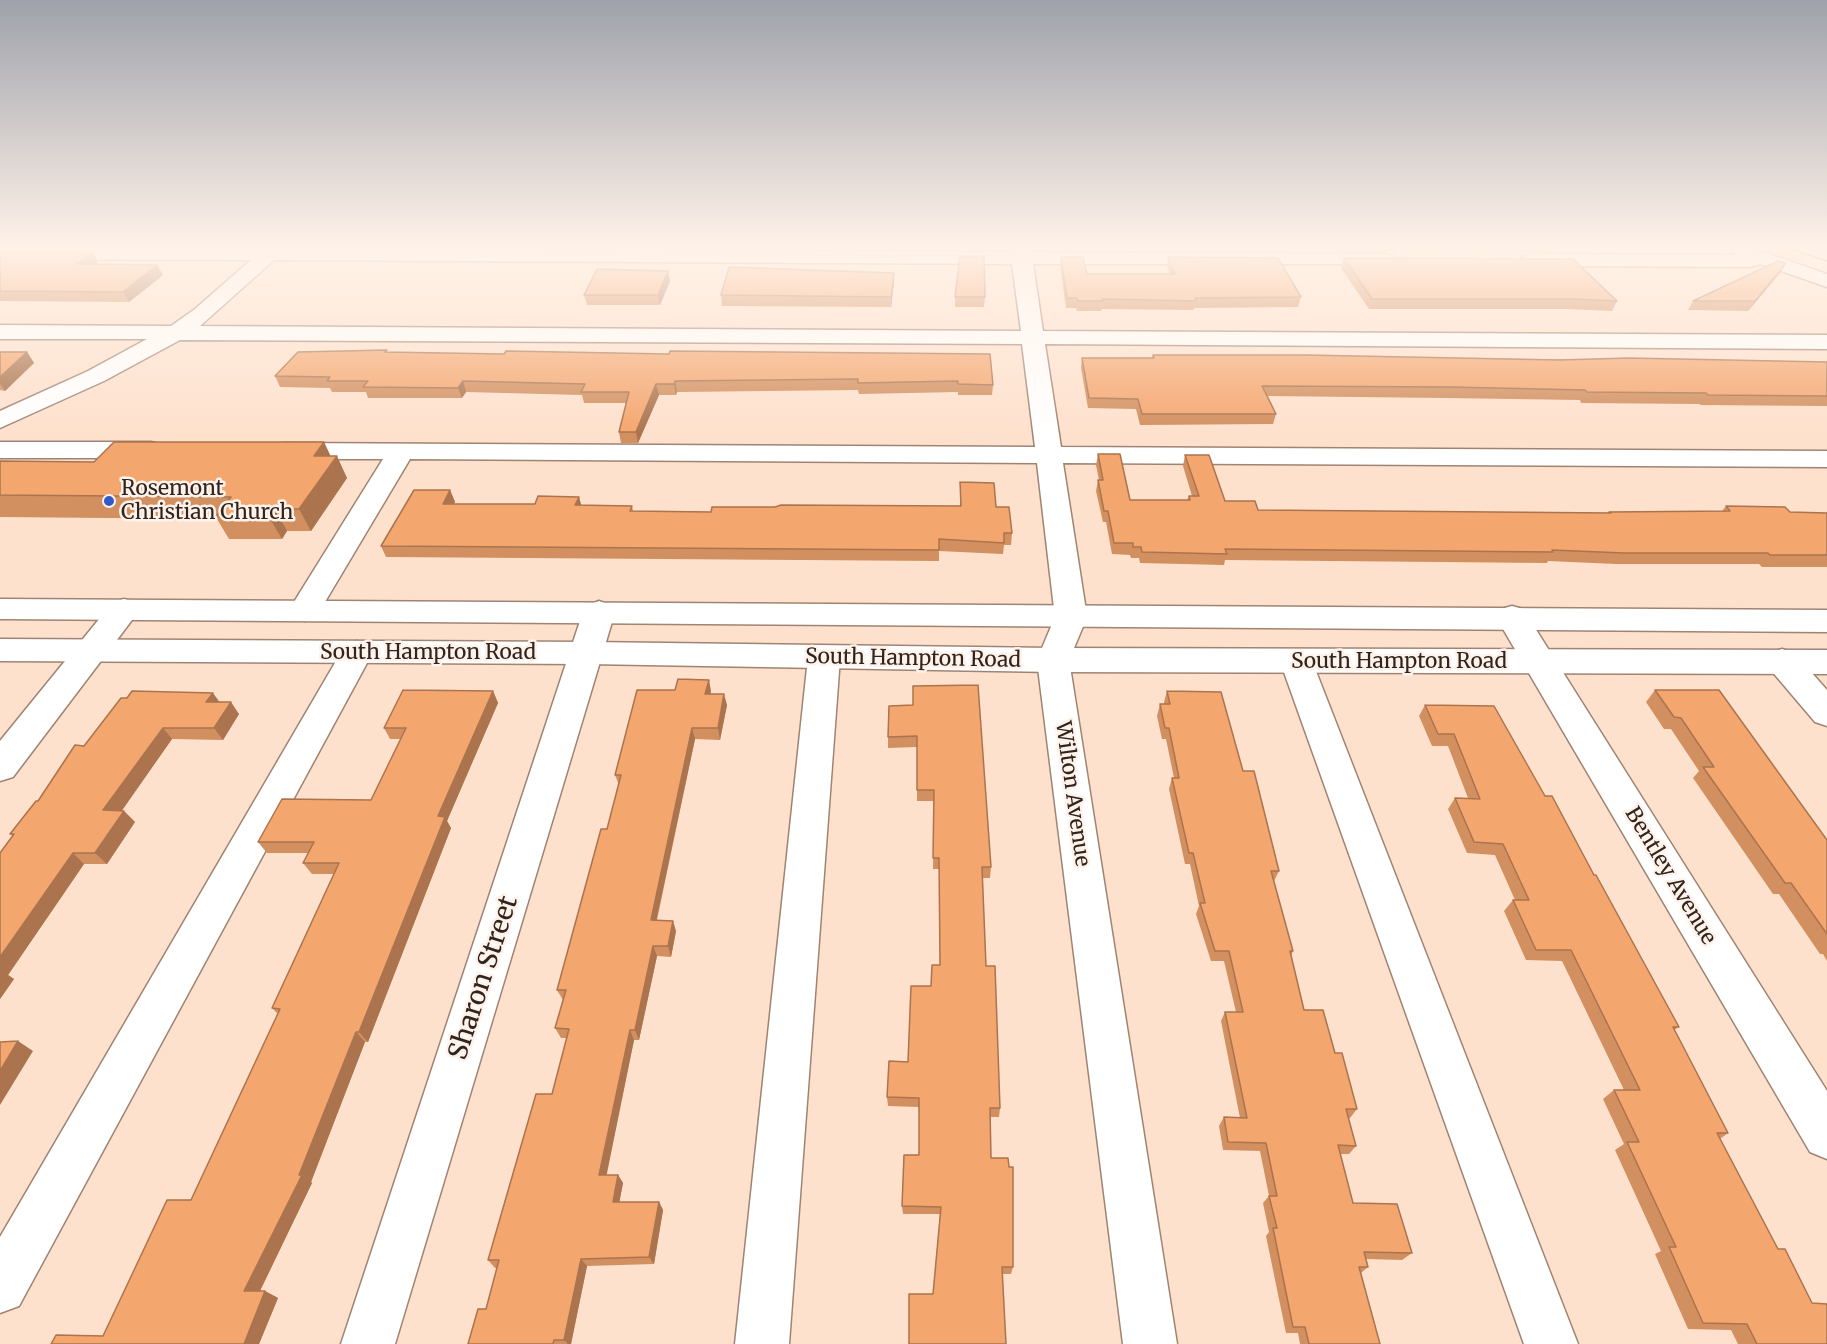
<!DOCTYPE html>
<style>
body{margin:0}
canvas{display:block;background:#fee1cd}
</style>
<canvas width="1827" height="1344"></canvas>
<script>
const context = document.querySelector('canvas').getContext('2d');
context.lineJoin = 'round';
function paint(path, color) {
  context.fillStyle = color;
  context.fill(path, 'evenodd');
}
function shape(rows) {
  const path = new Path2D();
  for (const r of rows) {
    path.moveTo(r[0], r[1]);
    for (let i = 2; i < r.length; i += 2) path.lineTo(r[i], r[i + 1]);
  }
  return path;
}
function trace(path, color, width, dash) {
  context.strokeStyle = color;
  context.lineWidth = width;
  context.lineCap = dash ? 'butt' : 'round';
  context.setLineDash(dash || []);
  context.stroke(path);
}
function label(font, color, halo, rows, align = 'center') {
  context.font = font + ' Merriweather,serif';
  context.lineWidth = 5;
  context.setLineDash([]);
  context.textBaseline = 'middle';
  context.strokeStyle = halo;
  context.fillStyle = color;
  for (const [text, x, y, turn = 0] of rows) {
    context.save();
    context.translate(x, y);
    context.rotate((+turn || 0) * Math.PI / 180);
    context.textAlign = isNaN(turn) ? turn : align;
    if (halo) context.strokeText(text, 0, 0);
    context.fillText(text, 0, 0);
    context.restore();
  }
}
paint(shape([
 [1749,246,1779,246,1810,256,1798,262]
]), '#fcc5a0');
const minor = shape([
 [267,246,286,246,286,248,1011,252,1010,246,1030,246,1031,252,1386,254,1393,256,1396,260,1393,264,1033,264,1043,331,1827,335,1827,349,1045,344,1061,447,1827,451,1827,467,1063,463,1087,617,1069,660,1177,1344,1123,1344,1037,660,1055,617,1037,463,410,459,316,617,305,621,294,617,289,610,383,459,284,459,275,457,271,451,275,445,284,443,1035,447,1022,344,180,340,104,381,0,428,0,411,88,371,147,339,0,339,0,325,171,326,195,309,251,260,0,259,0,247,264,248,267,246],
 [274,260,1012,264,1021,331,200,326,274,260],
 [1746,246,1827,274,1827,287,1761,264,1749,267,1531,266,1524,264,1521,260,1524,256,1531,254,1736,255,1733,251,1736,247,1746,246],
 [0,442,151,442,160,444,164,450,160,456,151,458,0,458,0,442],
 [124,599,135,602,140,609,135,616,13,777,0,781,0,741,113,602,124,599],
 [599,601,610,605,615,612,395,1344,341,1344,583,612,588,605,599,601],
 [1512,606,1523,609,1827,1091,1827,1159,1810,1152,1496,617,1501,609,1512,606],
 [357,641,368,644,373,652,19,1306,0,1313,0,1237,346,644,357,641],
 [824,646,836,650,840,658,789,1344,735,1344,808,658,812,650,824,646],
 [1296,649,1308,653,1312,661,1578,1344,1524,1344,1280,661,1284,653,1296,649],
 [1782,649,1794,653,1827,690,1827,726,1815,722,1770,669,1766,661,1770,653,1782,649]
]);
const major = shape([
 [0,599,1827,610,1827,632,0,619,0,599],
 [0,639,588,642,1053,648,1827,650,1827,674,1053,672,588,664,0,661,0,639]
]);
trace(minor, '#9f8473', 3);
trace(major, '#9f8473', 3);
paint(minor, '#fff');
paint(major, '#fff');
trace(shape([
 [1783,246,1827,261]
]), '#605147', 1.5);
paint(shape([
 [961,246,983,246,983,250,961,249],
 [1057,246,1079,246,1079,250,1057,250],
 [1158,246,1267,246,1266,251,1160,250],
 [1326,246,1555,246,1552,252,1330,251],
 [0,251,93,252,98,262,95,264,157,265,163,275,129,302,0,301],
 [1061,257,1087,274,1170,274,1167,267,1168,257,1301,297,1298,307,1194,308,1194,310,1102,309,1101,311,1077,311,1076,308,1066,308,1060,266],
 [1344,258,1617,301,1612,311,1568,309,1369,309,1341,268],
 [1786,263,1780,273,1748,311,1688,310,1693,301],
 [668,271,670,281,660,305,587,305,584,295],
 [894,283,891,307,722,306,721,295],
 [955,297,985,297,984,307,955,307],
 [0,352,27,352,34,363,5,391,0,390],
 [387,352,504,354,669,354,993,385,992,395,958,395,958,392,859,394,858,390,677,392,676,395,659,395,638,443,621,443,619,432,626,403,584,403,582,395,466,392,462,398,368,398,366,392,332,392,330,388,280,387,275,376],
 [1153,355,1827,362,1827,406,1701,405,1699,404,1581,403,1580,400,1446,398,1268,396,1276,414,1273,424,1140,425,1136,409,1088,408,1081,368,1082,358,1152,358],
 [324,442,330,456,347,478,311,531,287,531,282,539,229,539,217,519,0,517,0,461,94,462],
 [1098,454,1130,500,1187,500,1189,496,1192,496,1183,466,1185,455,1225,501,1258,510,1609,513,1609,512,1722,511,1726,506,1790,512,1827,513,1827,567,1762,567,1759,564,1616,564,1548,561,1547,563,1225,560,1224,565,1140,563,1139,558,1131,558,1130,555,1112,554,1106,522,1103,522,1096,491,1098,480,1099,480,1096,465],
 [960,482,996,507,1012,533,1011,545,1004,545,1003,554,939,551,939,561,386,557,381,546,450,490,455,502,453,504,535,504,579,497,581,505,632,506,633,511,711,512,775,507,960,506],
 [1655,690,1827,840,1827,961,1823,954,1820,954,1779,894,1773,894,1693,778,1699,771,1671,729,1664,729,1646,702],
 [493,691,498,703,447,821,451,828,368,1042,365,1042,311,1182,312,1183,260,1291,265,1291,278,1298,259,1344,51,1344,103,1336,191,1200,278,1014,272,1008,334,874,312,874,303,863,308,853,267,853,258,842,371,800,401,739,390,739,384,728],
 [711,691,710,694,727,705,720,740,695,739,657,920,676,931,671,957,657,956,639,1040,634,1040,606,1175,618,1175,623,1183,619,1202,659,1202,663,1210,654,1264,587,1266,571,1344,468,1344,486,1309,497,1268,495,1268,488,1260,552,1094,567,1038,561,1038,555,1028,563,1000,557,990,607,829,619,785,615,775],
 [1167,691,1243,771,1279,871,1274,881,1293,951,1291,956,1304,1010,1335,1053,1357,1109,1350,1118,1348,1118,1356,1146,1349,1154,1340,1154,1353,1203,1412,1253,1402,1260,1366,1259,1368,1267,1361,1273,1380,1344,1300,1344,1298,1333,1286,1333,1266,1236,1269,1232,1263,1203,1269,1196,1260,1151,1223,1150,1219,1126,1224,1117,1240,1118,1221,1021,1225,1012,1236,1012,1224,961,1211,961,1196,914,1199,906,1190,864,1185,864,1169,789,1172,778,1174,778,1166,739,1162,739,1157,716,1160,704,1164,704,1164,702],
 [220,702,239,714,223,740,172,739,121,811,124,811,135,822,107,864,84,864,8,975,14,979,0,999,0,853,13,836,10,834,84,746],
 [913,705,991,867,990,878,982,878,986,966,1000,1108,999,1117,990,1117,991,1158,1013,1267,1011,1274,1002,1274,933,1294,940,1214,903,1214,902,1206,919,1155,919,1107,888,1106,887,1097,908,1062,931,986,940,965,939,869,933,869,934,801,917,801,917,747,888,748,888,737],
 [1425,705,1545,796,1594,875,1679,1027,1674,1030,1728,1133,1720,1139,1827,1344,1738,1344,1731,1330,1688,1329,1655,1254,1661,1251,1615,1150,1624,1144,1603,1099,1614,1090,1624,1090,1562,961,1526,960,1504,911,1513,900,1515,900,1495,855,1467,853,1448,809,1455,798,1468,798,1448,746,1432,746,1419,716]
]), '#d28f5f');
paint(shape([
 [93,252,98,262,83,274,77,264],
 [1786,263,1780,273,1748,311,1755,301],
 [157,265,163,275,129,302,123,292],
 [668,271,670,281,660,305,658,295],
 [894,273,894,283,891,307,891,297],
 [27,352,34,363,5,391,0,384,0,377],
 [463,381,466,392,462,398,458,388],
 [675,381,677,392,676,395,674,384],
 [656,384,659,395,638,443,636,432],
 [324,442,333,461,337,456,347,478,311,531,299,509,314,456],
 [450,490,455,502,447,515,443,504],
 [579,497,582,508,575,505],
 [275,509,287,531,282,539,269,517],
 [709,680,711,691,708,705,705,694],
 [493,691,498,703,447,821,451,828,368,1042,359,1032,438,816],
 [213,693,221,704,206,702],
 [724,694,727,705,720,740,718,728],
 [231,702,239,714,223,740,214,728],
 [163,728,172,739,114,822,103,810],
 [692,728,695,739,654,931,651,920],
 [124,811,135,822,107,864,95,853],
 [73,853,84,864,8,975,14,979,0,999,0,957],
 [673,921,676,931,671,957,668,946],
 [653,946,657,956,639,1040,635,1030],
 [630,1030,634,1040,605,1183,599,1175],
 [356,1032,365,1042,311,1182,312,1183,257,1297,244,1291,299,1175],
 [18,1041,33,1051,0,1105,0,1071],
 [618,1175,623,1183,618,1210,613,1202],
 [659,1202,663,1210,654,1264,649,1257],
 [581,1259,587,1266,571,1344,568,1344,564,1340],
 [265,1291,278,1298,259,1344,244,1344]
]), '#ab744e');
const building = shape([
 [0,251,93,252,77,264,157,265,123,292,0,291,0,251],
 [960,256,984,256,985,297,955,297,960,256],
 [1061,257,1083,257,1087,274,1175,274,1168,257,1278,258,1301,297,1195,298,1196,301,1102,299,1103,301,1078,301,1077,298,1067,298,1061,257],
 [1344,258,1573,259,1617,301,1573,299,1372,299,1344,258],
 [1778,261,1786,263,1755,301,1693,301,1778,261],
 [729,267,894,273,891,297,721,295,729,267],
 [597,269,668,271,658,295,584,295,597,269],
 [387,350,385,352,504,354,506,351,669,354,670,351,990,354,993,385,958,384,958,381,858,383,858,379,675,381,674,384,656,384,636,432,619,432,629,392,581,392,585,384,463,381,458,388,363,387,368,381,327,381,330,377,275,376,298,352,387,350],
 [0,352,27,352,0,377,0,352],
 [1153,355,1306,355,1559,360,1629,358,1827,362,1827,396,1708,395,1706,393,1587,392,1585,390,1450,387,1262,386,1276,414,1142,414,1138,399,1089,398,1082,358,1154,358,1153,355],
 [114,442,324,442,314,456,337,456,299,509,275,509,269,517,216,517,231,497,0,495,0,461,94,462,114,442],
 [1098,454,1120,454,1130,500,1190,500,1189,496,1199,496,1185,455,1209,455,1225,501,1255,501,1258,510,1611,513,1609,512,1730,511,1726,506,1785,507,1790,512,1827,513,1827,555,1770,555,1768,553,1624,553,1552,550,1553,552,1225,549,1227,554,1142,552,1141,547,1133,547,1133,543,1114,543,1108,511,1104,511,1098,480,1103,480,1098,454],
 [960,482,994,483,996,507,1009,507,1012,533,1004,533,1004,543,939,539,939,550,381,546,414,490,450,490,443,504,535,504,538,496,579,497,575,505,632,506,630,511,711,512,712,507,775,507,781,505,961,506,960,482],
 [678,679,709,680,705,694,724,694,718,728,692,728,651,920,673,921,668,946,653,946,635,1030,630,1030,599,1175,618,1175,613,1202,659,1202,649,1257,581,1259,564,1340,554,1340,553,1344,468,1344,478,1309,486,1309,499,1260,488,1260,536,1094,552,1094,569,1029,555,1028,566,990,557,990,601,829,607,829,621,775,615,775,637,690,675,690,678,679],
 [978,685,991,867,982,867,986,966,995,966,1000,1108,990,1108,991,1158,1008,1158,1009,1167,1013,1167,1013,1267,1002,1267,1006,1344,909,1344,909,1294,933,1294,941,1207,902,1206,904,1155,919,1155,919,1098,887,1097,889,1061,908,1062,911,986,931,986,932,965,940,965,939,858,933,858,934,790,917,790,917,736,888,737,889,706,913,705,913,686,978,685],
 [403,690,493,691,438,816,445,817,359,1032,356,1032,299,1175,302,1175,244,1291,265,1291,244,1344,51,1344,56,1335,103,1336,167,1200,191,1200,280,1009,272,1008,339,863,303,863,314,842,258,842,282,799,371,800,406,728,384,728,403,690],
 [1655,690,1719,690,1827,840,1827,934,1791,883,1785,883,1703,767,1714,767,1681,718,1674,717,1655,690],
 [132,691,213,693,206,702,231,702,214,728,163,728,103,810,124,811,95,853,73,853,0,957,0,853,14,834,10,834,36,801,38,801,75,745,84,746,121,698,127,698,132,691],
 [1167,691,1221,692,1243,771,1254,771,1279,871,1271,871,1293,951,1290,951,1304,1010,1323,1010,1335,1053,1342,1053,1357,1109,1346,1109,1356,1146,1338,1145,1353,1203,1397,1204,1412,1253,1364,1252,1368,1267,1359,1267,1380,1344,1309,1344,1305,1327,1293,1327,1273,1228,1277,1228,1269,1196,1277,1196,1266,1143,1228,1142,1224,1117,1247,1118,1225,1012,1243,1012,1229,951,1215,951,1200,903,1205,903,1193,853,1189,853,1172,778,1179,778,1169,728,1165,728,1160,704,1170,704,1167,691],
 [1425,705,1494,706,1545,796,1552,796,1594,875,1596,875,1679,1027,1673,1027,1728,1133,1717,1133,1778,1249,1785,1249,1812,1303,1827,1304,1827,1344,1757,1344,1747,1324,1703,1323,1669,1247,1676,1247,1627,1142,1639,1142,1614,1090,1640,1090,1571,950,1536,950,1513,900,1529,900,1503,844,1474,842,1455,798,1480,799,1454,734,1438,734,1425,705],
 [18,1041,0,1071,0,1042,18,1041]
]);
paint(building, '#f4a66f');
trace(building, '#ab744e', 1.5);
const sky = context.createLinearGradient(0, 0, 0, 434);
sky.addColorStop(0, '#9fa2ab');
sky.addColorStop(0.57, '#fff2e8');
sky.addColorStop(1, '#fff2e800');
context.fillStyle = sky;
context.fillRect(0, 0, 1827, 434);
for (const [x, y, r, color] of [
 [109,501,6,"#3159c9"]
]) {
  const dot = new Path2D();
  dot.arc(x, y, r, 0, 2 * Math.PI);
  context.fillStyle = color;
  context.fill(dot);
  trace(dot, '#fef2ea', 2);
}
label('21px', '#30251e', '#fef2ea', [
 ["Rosemont",121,489],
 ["Christian Church",121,513]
], 'left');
label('21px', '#30251e', '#fef2ea', [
 ["South Hampton Road",428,653],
 ["South Hampton Road",913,659,1],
 ["South Hampton Road",1399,662],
 ["Wilton Avenue",1072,794,82],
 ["Bentley Avenue",1670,876,59]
]);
label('26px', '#30251e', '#fef2ea', [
 ["Sharon Street",484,978,-72]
]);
</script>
